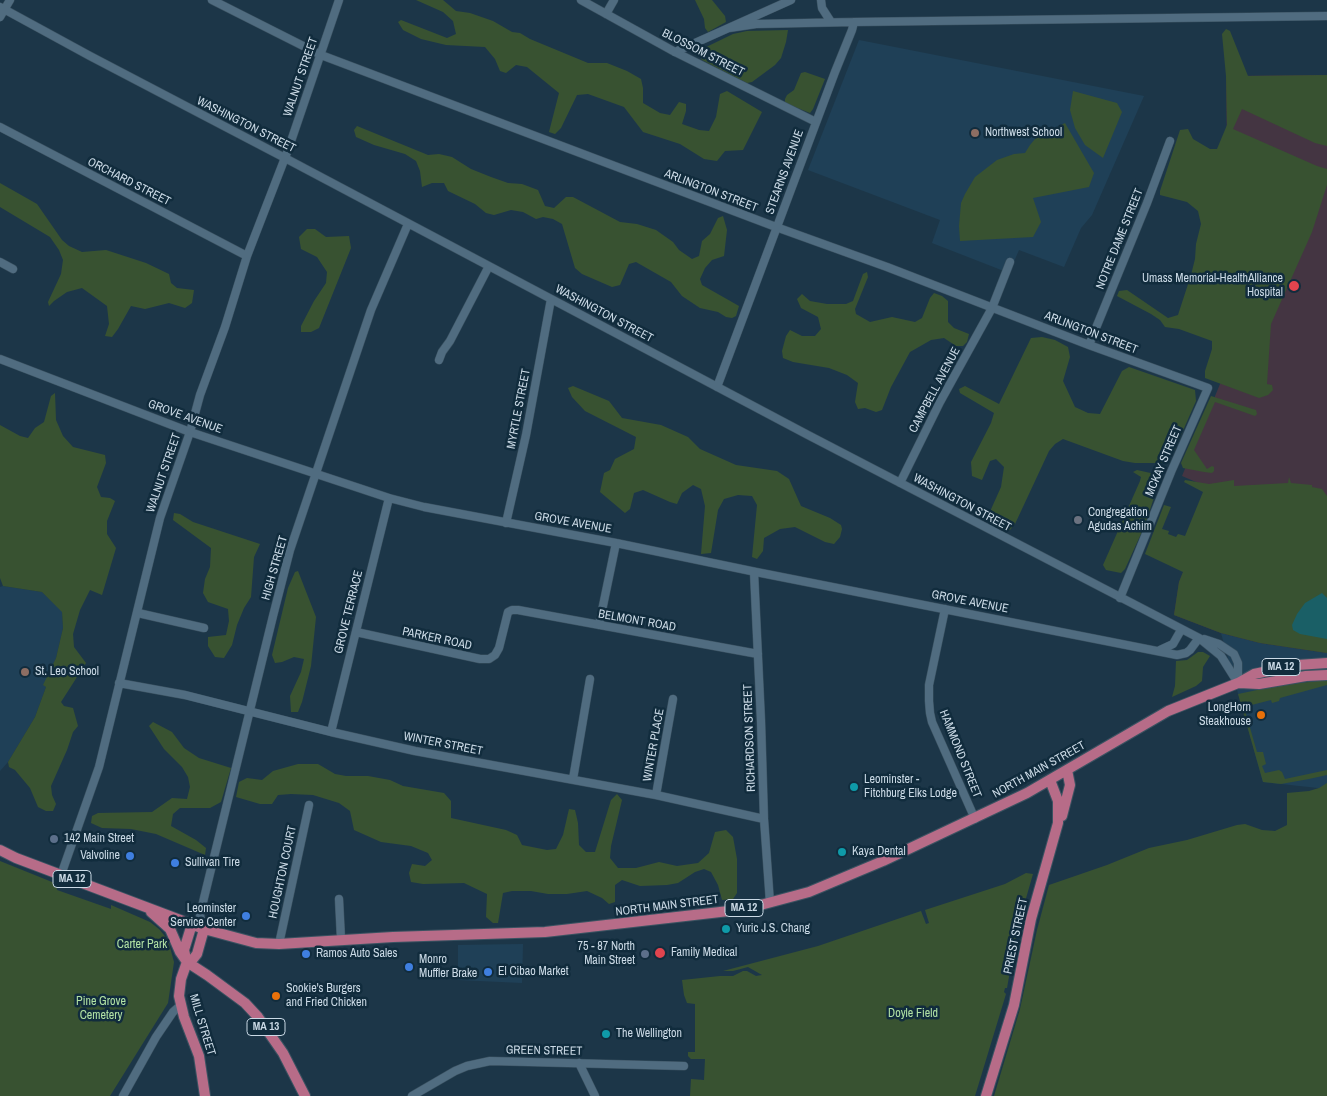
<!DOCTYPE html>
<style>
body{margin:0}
canvas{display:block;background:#1c3648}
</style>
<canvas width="1327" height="1096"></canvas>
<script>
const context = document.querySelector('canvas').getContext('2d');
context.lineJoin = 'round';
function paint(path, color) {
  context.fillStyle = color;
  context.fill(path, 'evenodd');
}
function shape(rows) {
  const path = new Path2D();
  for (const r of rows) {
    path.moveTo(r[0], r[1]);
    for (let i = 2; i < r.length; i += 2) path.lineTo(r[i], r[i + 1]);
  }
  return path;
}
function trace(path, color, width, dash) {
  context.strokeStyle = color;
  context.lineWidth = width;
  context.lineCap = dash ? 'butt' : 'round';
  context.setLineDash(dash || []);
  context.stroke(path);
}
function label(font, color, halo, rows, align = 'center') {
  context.font = font + ' "Archivo Narrow",sans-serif';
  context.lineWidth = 5;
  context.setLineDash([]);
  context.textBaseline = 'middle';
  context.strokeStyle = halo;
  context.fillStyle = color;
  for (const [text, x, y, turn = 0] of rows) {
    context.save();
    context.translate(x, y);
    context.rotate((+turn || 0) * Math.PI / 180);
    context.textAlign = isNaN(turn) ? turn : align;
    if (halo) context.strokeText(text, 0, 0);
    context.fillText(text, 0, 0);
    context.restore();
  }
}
paint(shape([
 [859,40,1144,96,1092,215,1081,228,1064,267,1019,250,1009,273,932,243,940,220,808,170],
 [3,586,42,592,62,611,63,628,56,658,44,685,46,687,35,717,8,762,0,771,0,587],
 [1221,633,1260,643,1327,653,1327,808,1318,788,1263,782],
 [523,944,522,983,458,980,458,945]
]), '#1f4057');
paint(shape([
 [1327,75,1327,653,1260,643,1221,633,1174,615,1179,582,1217,491,1182,476,1301,188,1227,156,1226,76]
]), '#443542');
paint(shape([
 [416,0,443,0,456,11,470,13,493,21,512,32,520,33,530,39,588,63,607,63,627,71,641,79,643,88,643,103,660,113,670,115,679,102,686,104,686,111,682,124,699,130,709,131,716,117,720,94,727,91,762,112,743,150,725,151,717,161,704,159,680,144,643,132,624,107,588,94,577,95,561,128,555,134,549,132,559,93,527,67,516,65,506,73,500,71,495,59,485,47,446,45,421,39,403,30,398,22,401,20,447,38,456,34,453,21,443,12],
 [695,0,712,0,725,16,726,22,708,32,705,28,704,19],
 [1226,29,1230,31,1248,76,1327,75,1327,146,1315,143,1242,109,1233,129,1317,166,1327,169,1327,185,1312,232,1271,324,1267,384,1272,385,1273,390,1268,395,1259,398,1205,378,1205,371,1212,349,1212,341,1179,329,1165,327,1160,320,1151,314,1117,296,1119,291,1127,290,1168,318,1178,315,1191,275,1195,259,1196,244,1201,224,1198,211,1187,202,1160,195,1160,191,1180,130,1188,129,1193,139,1210,149,1217,149,1227,125,1226,76,1222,34],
 [788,30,786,42,781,58,775,65,752,82,747,83,702,60,697,53,700,50,733,34,747,31],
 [805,72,825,79,813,109,810,113,785,103,785,99,787,95,794,90,801,73],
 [1073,91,1117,103,1122,112,1103,158,1085,145,1075,128,1070,110],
 [1065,123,1094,173,1089,187,1033,198,1041,222,1033,237,960,241,959,226,961,203,965,194,975,177,997,160,1014,154,1025,153,1030,145,1035,139],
 [357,126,428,155,439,154,452,157,471,169,491,177,508,183,522,184,538,190,545,206,554,208,566,197,573,197,620,222,637,224,656,230,673,242,679,250,692,259,699,256,702,241,710,234,718,218,723,216,727,230,724,256,712,260,705,268,700,279,702,285,739,306,736,316,732,318,726,317,718,312,700,308,682,296,671,282,636,262,629,264,620,285,612,287,582,274,575,268,562,224,553,219,543,217,536,219,523,212,511,210,494,215,486,213,475,204,448,191,444,183,432,183,422,187,420,171,416,161,405,154,374,145,356,137,354,130],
 [0,183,37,204,62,240,69,246,82,252,106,250,146,263,169,274,171,283,177,288,194,290,192,303,185,308,169,303,145,309,131,306,118,329,112,337,105,336,109,324,107,306,82,288,67,292,54,301,49,306,48,302,61,274,63,260,59,250,50,237,0,207],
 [307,229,315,229,326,237,349,236,351,248,319,328,311,332,301,332,301,326,314,301,326,283,327,272,317,257,301,249,299,237],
 [867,272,868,277,855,309,856,314,870,322,892,317,915,322,922,318,930,298,934,293,942,296,948,301,948,322,954,328,969,334,967,342,963,346,956,346,944,338,931,340,910,352,891,387,882,410,876,412,865,408,858,409,855,402,858,383,847,375,829,368,793,362,783,358,782,351,786,336,790,330,802,336,815,336,821,329,818,317,801,308,797,299,802,294,810,301,827,304,846,304,853,301,863,274],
 [1042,337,1055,340,1068,347,1070,357,1063,381,1075,407,1088,413,1100,414,1122,371,1129,367,1195,390,1196,401,1174,451,1166,463,1135,463,1123,461,1063,439,1055,444,1049,451,1015,524,1010,530,1004,530,994,525,988,516,1001,487,1004,467,996,459,990,461,982,480,972,476,971,462,991,423,994,413,960,393,959,389,965,386,999,404,1031,338],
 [573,386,609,401,622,418,661,425,688,437,700,449,736,465,777,471,789,479,801,506,830,518,841,525,842,529,840,537,834,544,825,542,795,527,780,529,764,538,763,551,757,559,752,557,757,505,752,496,738,495,724,499,718,510,711,553,701,554,705,506,701,489,693,485,682,493,677,504,670,502,643,490,634,493,630,509,625,513,600,492,604,473,610,470,615,459,634,449,636,437,585,411,572,397,568,388],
 [55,393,56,420,63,436,73,447,105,455,106,463,97,487,101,497,110,498,115,501,107,521,107,534,116,548,102,595,90,590,80,610,73,634,74,647,86,663,61,702,64,706,73,708,78,726,73,732,67,750,51,786,52,795,56,804,53,811,46,811,38,807,30,788,15,770,9,767,8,762,35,717,46,687,43,685,56,658,63,628,62,612,42,592,3,586,0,578,0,425,20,436,28,438,35,428,44,422,51,396],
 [1211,396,1256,410,1257,414,1255,416,1215,402,1194,450,1207,469,1212,466,1214,467,1214,471,1212,473,1204,472,1183,468,1181,463],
 [1137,470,1155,474,1160,479,1145,525,1125,569,1121,573,1106,570,1103,565,1140,481,1141,477,1133,472],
 [1289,477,1291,483,1312,485,1312,487,1322,489,1327,496,1327,653,1260,643,1221,633,1174,615,1179,582,1183,572,1145,554,1164,505,1171,507,1162,529,1169,531,1168,534,1176,537,1178,534,1185,536,1203,492,1184,482,1185,480,1209,484,1234,480,1234,486,1288,483],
 [174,513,180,514,193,522,260,544,254,557,251,597,244,608,237,625,232,645,224,658,215,657,208,646,208,637,226,635,229,621,228,609,208,602,203,593,205,579,210,567,211,548,173,520],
 [298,571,316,617,311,666,302,702,298,712,291,712,290,696,301,672,304,659,294,657,282,662,275,663,272,655,288,588,295,572],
 [1198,652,1203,652,1210,656,1203,667,1202,681,1196,686,1172,697,1175,686,1176,661,1187,660],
 [1327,680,1327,685,1280,698,1279,701,1272,703,1271,700,1244,707,1257,752,1263,752,1266,764,1262,766,1265,773,1279,770,1282,772,1285,779,1327,770,1327,775,1309,779,1281,784,1263,782,1238,694,1281,685],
 [153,722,172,732,184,748,199,758,231,768,221,802,210,808,180,808,173,814,171,826,196,840,206,848,205,855,156,834,131,829,102,828,91,823,92,816,98,813,152,812,172,798,187,799,190,787,188,777,182,767,164,749,149,726],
 [298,764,318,764,335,774,346,776,368,776,390,780,403,786,444,793,451,801,451,818,506,830,517,835,522,845,547,850,556,849,563,835,569,809,575,810,578,823,579,845,586,852,595,852,611,800,617,794,622,800,611,846,610,858,618,868,636,868,659,862,677,866,698,863,709,853,715,832,726,830,733,837,737,859,737,893,733,899,722,900,718,885,711,872,704,869,695,872,678,883,667,885,640,886,622,880,615,885,615,902,609,904,602,898,587,891,567,894,548,894,531,891,512,891,503,893,498,923,493,923,486,917,487,894,464,883,423,884,411,882,409,873,412,864,425,866,432,860,428,853,411,846,381,842,354,830,350,811,339,803,313,795,291,794,278,795,272,804,260,804,236,797,239,782,247,778,262,780,273,771],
 [1327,783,1327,1096,994,1096,1020,1009,1037,930,1049,885,1107,865,1149,848,1187,840,1237,825,1245,824,1262,830,1275,831,1287,825,1287,793,1309,791,1319,788],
 [0,861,52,882,56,884,57,890,111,909,111,905,150,922,159,929,168,940,174,962,168,1003,110,1096,0,1096],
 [1026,873,1033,874,1018,926,1007,988,1005,988,1004,992,1006,994,975,1096,690,1096,691,1079,704,1080,705,1059,691,1059,688,1056,688,1052,695,1052,695,1004,687,1003,684,995,682,980,720,976,733,976,743,971,747,971,756,976,762,975,748,967,733,971,723,971,818,946,921,911,926,924,929,923,925,910,1005,884]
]), '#385231');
paint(shape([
 [1322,593,1327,598,1327,639,1300,634,1293,630,1292,625,1297,614,1305,603]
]), '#1a5f66');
const minor = shape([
 [212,0,321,55,776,227,887,267,1089,345,1208,388,1171,472,1120,598],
 [581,0,675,52,816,122],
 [821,0,822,8,831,22],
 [0,7,90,56,285,158,808,435,1199,638,1221,656,1238,683],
 [606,14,614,0],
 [0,17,10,0],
 [729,28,756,24,854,22,1327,16],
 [675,52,791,0],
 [0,127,247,256],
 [0,262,13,269],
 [1089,345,1147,203,1170,141],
 [0,359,190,432,389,498,424,507,616,543,756,572,1177,655,1186,653,1190,650,1199,638],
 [439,360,442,352,450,341,489,266],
 [717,387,835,72,852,30,854,22],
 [900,483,940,402,992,308,1010,262],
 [506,523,526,435,551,299],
 [754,572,761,721,764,819,770,903],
 [945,609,929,685,929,701,930,713,932,722,975,819],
 [138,613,204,628],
 [599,625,616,543],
 [356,632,480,659,489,659,495,655,499,648,508,612,512,610,518,610,758,654],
 [1204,639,1219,644,1234,654,1238,663,1238,683],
 [1160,650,1173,644,1181,630],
 [119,683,185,695,331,732,415,751,656,795,764,819],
 [331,732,389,498],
 [573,779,590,679],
 [656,795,673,699],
 [61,875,99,767,160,518,168,495,190,432,200,395,225,327,247,256,288,150,339,0],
 [339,899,341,939],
 [204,929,200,916,204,898,273,616,290,550,371,310,408,224],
 [279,944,309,805],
 [579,1063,595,1096],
 [123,1096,156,1037,173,1012,181,1005],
 [412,1096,455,1071,467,1066,490,1061,684,1066]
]);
const major = shape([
 [1239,683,1259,684,1306,676,1327,675],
 [1062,816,1070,785,1067,770],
 [0,850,16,858,204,929,256,943,279,944,393,937,545,932,729,911,753,907,809,892,883,861,1027,793,1168,711,1238,683,1254,674,1297,665,1327,663],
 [151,912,170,929,180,952,187,962,207,975,245,1003,258,1017,283,1053,305,1096],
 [186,959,184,950,192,924],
 [187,962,181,979,179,996,184,1017,199,1056,205,1096],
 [187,962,193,959,197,954,204,929],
 [986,1096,1014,1005,1031,919,1058,823,1058,801,1050,780]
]);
trace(minor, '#3b5261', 9);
trace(major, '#3b5261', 12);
trace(minor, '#506c80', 8);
trace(major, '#b76c88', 10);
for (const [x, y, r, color] of [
 [975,133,5,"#8d6e63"],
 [1294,286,6,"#e0444e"],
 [1078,520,5,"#6b7280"],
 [25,672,5,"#8d6e63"],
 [1261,715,5,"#e8710a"],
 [854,787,5,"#0f9aa8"],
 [54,839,5,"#5c6f8a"],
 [842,852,5,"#0f9aa8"],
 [130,856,5,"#3f7fe0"],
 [175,863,5,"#3f7fe0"],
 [246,916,5,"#3f7fe0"],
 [726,929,5,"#0f9aa8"],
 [660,953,6,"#e0444e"],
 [306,954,5,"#3f7fe0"],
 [645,954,5,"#5c6f8a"],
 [409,967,5,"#3f7fe0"],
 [488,972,5,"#3f7fe0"],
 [276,996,5,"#e8710a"],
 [606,1034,5,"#0f9aa8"]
]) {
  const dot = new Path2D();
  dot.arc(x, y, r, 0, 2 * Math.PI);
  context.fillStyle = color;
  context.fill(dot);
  trace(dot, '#112c3d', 2);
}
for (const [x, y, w] of [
 [1281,667,38],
 [72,879,38],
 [744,908,38],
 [266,1027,38]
]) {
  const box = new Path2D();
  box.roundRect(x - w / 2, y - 8.5, w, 17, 4);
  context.fillStyle = '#112c3d';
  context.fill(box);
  trace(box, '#cbdae6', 1);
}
label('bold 11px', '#cbdae6', null, [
 ["MA 12",1281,667],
 ["MA 12",72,879],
 ["MA 12",744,908],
 ["MA 13",266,1027]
]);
label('12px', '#cbdae6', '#112c3d', [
 ["BLOSSOM STREET",703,53,27],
 ["WALNUT STREET",301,77,-71],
 ["WASHINGTON STREET",246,125,27],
 ["STEARNS AVENUE",785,172,-70],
 ["ORCHARD STREET",129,182,27],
 ["ARLINGTON STREET",711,191,21],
 ["NOTRE DAME STREET",1120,239,-68],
 ["WASHINGTON STREET",604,314,28],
 ["ARLINGTON STREET",1091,333,21],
 ["CAMPBELL AVENUE",935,390,-62],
 ["MYRTLE STREET",519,409,-79],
 ["GROVE AVENUE",185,417,20],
 ["MCKAY STREET",1164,461,-67],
 ["WALNUT STREET",164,473,-71],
 ["WASHINGTON STREET",962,503,28],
 ["GROVE AVENUE",573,523,10],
 ["HIGH STREET",275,568,-74],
 ["GROVE AVENUE",970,602,11],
 ["GROVE TERRACE",349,612,-76],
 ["BELMONT ROAD",637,621,10],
 ["PARKER ROAD",437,639,12],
 ["RICHARDSON STREET",750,738,-92],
 ["WINTER STREET",443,744,11],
 ["WINTER PLACE",654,745,-80],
 ["HAMMOND STREET",960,754,68],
 ["NORTH MAIN STREET",1039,770,-29],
 ["HOUGHTON COURT",283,872,-78],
 ["NORTH MAIN STREET",667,906,-7],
 ["PRIEST STREET",1016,936,-78],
 ["MILL STREET",202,1025,73],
 ["GREEN STREET",544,1051,1]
]);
label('12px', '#cbdae6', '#112c3d', [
 ["Northwest School",985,133],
 ["Umass Memorial-HealthAlliance",1283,279,"right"],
 ["Hospital",1283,293,"right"],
 ["Congregation",1088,513],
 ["Agudas Achim",1088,527],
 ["St. Leo School",35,672],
 ["LongHorn",1251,708,"right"],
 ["Steakhouse",1251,722,"right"],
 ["Leominster -",864,780],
 ["Fitchburg Elks Lodge",864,794],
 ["142 Main Street",64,839],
 ["Kaya Dental",852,852],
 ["Valvoline",120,856,"right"],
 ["Sullivan Tire",185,863],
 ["Leominster",236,909,"right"],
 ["Service Center",236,923,"right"],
 ["Yuric J.S. Chang",736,929],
 ["75 - 87 North",635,947,"right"],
 ["Main Street",635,961,"right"],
 ["Family Medical",671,953],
 ["Ramos Auto Sales",316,954],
 ["Monro",419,960],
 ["Muffler Brake",419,974],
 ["El Cibao Market",498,972],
 ["Sookie's Burgers",286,989],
 ["and Fried Chicken",286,1003],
 ["The Wellington",616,1034]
], 'left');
label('12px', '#b2e2a4', '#112c3d', [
 ["Carter Park",142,945],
 ["Pine Grove",101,1002],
 ["Cemetery",101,1016],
 ["Doyle Field",913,1014]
]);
</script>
